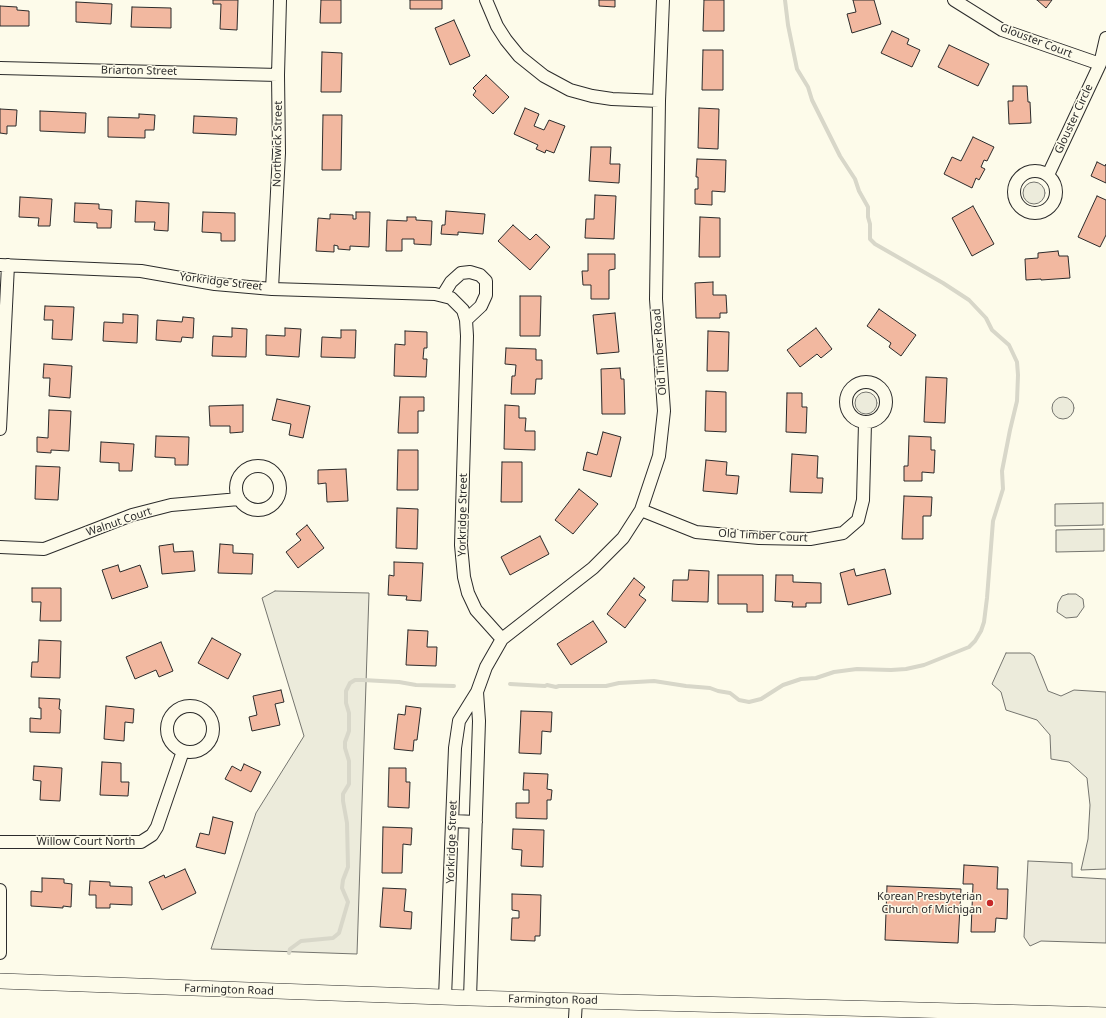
<!DOCTYPE html>
<style>
body{margin:0}
canvas{display:block;background:#fdfbea}
</style>
<canvas width="1106" height="1018"></canvas>
<script>
const context = document.querySelector('canvas').getContext('2d');
context.lineJoin = 'round';
function paint(path, color) {
  context.fillStyle = color;
  context.fill(path, 'evenodd');
}
function shape(rows) {
  const path = new Path2D();
  for (const r of rows) {
    if (r.length === 3) {
      path.moveTo(r[0] + r[2], r[1]);
      path.arc(r[0], r[1], r[2], 0, 2 * Math.PI);
      continue;
    }
    path.moveTo(r[0], r[1]);
    for (let i = 2; i < r.length; i += 2) path.lineTo(r[i], r[i + 1]);
  }
  return path;
}
function trace(path, color, width, dash) {
  context.strokeStyle = color;
  context.lineWidth = width;
  context.lineCap = dash ? 'butt' : 'round';
  context.setLineDash(dash || []);
  context.stroke(path);
}
function label(font, color, halo, rows, align = 'center') {
  context.font = font + ' "Noto Sans",sans-serif';
  context.lineWidth = 3;
  context.setLineDash([]);
  context.textBaseline = 'middle';
  context.strokeStyle = halo;
  context.fillStyle = color;
  for (const [text, x, y, turn = 0] of rows) {
    context.save();
    context.translate(x, y);
    context.rotate((+turn || 0) * Math.PI / 180);
    context.textAlign = isNaN(turn) ? turn : align;
    if (halo) context.strokeText(text, 0, 0);
    context.fillText(text, 0, 0);
    context.restore();
  }
}
const green = shape([
 [1034,193,11],
 [866,403,11],
 [1063,408,11],
 [1103,503,1103,525,1055,526,1055,504,1103,503],
 [1104,529,1104,551,1056,552,1056,530,1104,529],
 [275,591,369,593,357,954,211,949,256,813,304,736,262,598,275,591],
 [1068,594,1076,594,1083,599,1084,607,1077,617,1066,618,1057,612,1058,603,1062,596,1068,594],
 [1006,653,1030,653,1034,656,1048,691,1061,696,1074,690,1106,692,1106,869,1081,870,1088,839,1090,805,1087,778,1069,762,1051,759,1050,735,1037,720,1006,710,1001,692,992,684,1006,653]
]);
paint(green, '#ecebdb');
trace(green, '#74746e', 1);
const parking = shape([
 [1028,861,1072,863,1072,877,1106,879,1106,943,1041,941,1030,946,1024,937,1028,861]
]);
paint(parking, '#eceadb');
trace(parking, '#74746e', 1);
trace(shape([
 [510,684,545,686,547,685,556,687,559,686,606,686,619,683,654,681,686,686,710,688,718,691,730,693,739,700,749,702,761,699,783,685,801,679,816,678,834,672,857,669,891,670,906,669,924,665,969,647,975,641,981,631,984,622,987,598,993,521,1003,489,1002,471,1010,430,1017,401,1018,375,1017,362,1009,345,992,330,986,318,969,300,943,283,875,244,870,239,870,224,868,217,868,207,859,191,855,179,840,156,812,100,808,87,797,69,788,25,785,0],
 [289,953,290,949,301,941,333,938,339,933,348,902,342,888,343,880,348,867,347,823,343,801,343,794,349,784,349,761,345,748,345,742,349,731,349,713,346,703,346,691,350,683,355,680,363,680,399,682,416,685,454,686]
]), '#d8d7c9', 4);
const building = shape([
 [213,0,238,0,237,30,220,29,221,4,213,4,213,0],
 [321,0,341,0,341,23,320,23,321,0],
 [410,0,442,0,442,9,410,9,410,0],
 [599,0,615,0,615,7,599,6,599,0],
 [704,0,724,0,724,31,703,31,704,0],
 [853,0,874,0,881,24,852,33,847,14,856,12,853,0],
 [1037,0,1052,0,1046,8,1037,0],
 [76,2,112,4,111,24,76,22,76,2],
 [0,6,17,7,17,10,29,11,29,26,0,26,0,6],
 [132,7,171,8,171,28,131,27,132,7],
 [454,20,470,56,450,65,435,28,454,20],
 [892,31,909,39,907,44,920,50,912,67,881,53,892,31],
 [949,45,989,64,978,86,938,67,949,45],
 [703,50,723,50,723,90,702,90,703,50],
 [322,52,342,53,341,92,321,92,322,52],
 [486,75,509,97,493,114,473,95,476,91,473,88,486,75],
 [1013,86,1027,86,1028,102,1030,102,1031,123,1009,124,1008,101,1013,101,1013,86],
 [525,108,539,114,534,126,544,130,549,120,565,126,554,153,546,150,545,153,536,149,538,145,514,134,525,108],
 [699,108,719,109,718,149,698,148,699,108],
 [0,109,17,110,16,126,7,126,7,134,0,133,0,109],
 [40,111,86,113,85,133,40,131,40,111],
 [139,114,155,115,154,130,145,130,145,138,108,137,108,117,139,118,139,114],
 [323,115,342,115,341,170,322,170,323,115],
 [194,116,237,118,236,135,193,133,194,116],
 [973,137,994,147,987,161,984,160,981,167,985,169,979,180,976,178,972,188,944,174,952,157,961,161,973,137],
 [591,147,611,147,610,164,620,164,619,183,589,181,591,147],
 [697,159,726,160,725,192,712,191,712,205,695,204,695,189,698,189,698,177,696,177,697,159],
 [1097,162,1105,166,1106,164,1106,183,1091,176,1097,162],
 [595,195,616,196,614,239,585,238,586,219,594,219,595,195],
 [1097,196,1106,200,1106,235,1100,247,1078,237,1097,196],
 [20,197,52,199,50,226,38,226,39,218,19,217,20,197],
 [136,201,169,203,168,231,154,230,155,222,135,222,136,201],
 [75,203,99,204,99,209,112,210,111,228,97,228,97,223,74,222,75,203],
 [973,206,994,244,972,256,952,218,973,206],
 [446,211,485,214,483,234,458,232,458,235,441,234,442,225,445,225,446,211],
 [203,212,235,213,235,241,221,241,221,233,202,232,203,212],
 [356,212,370,212,369,247,350,246,350,250,338,249,338,246,334,245,334,252,316,251,318,218,330,219,330,214,353,215,353,219,356,219,356,212],
 [407,217,416,217,416,220,432,221,431,245,414,244,414,239,402,239,402,251,386,251,387,220,407,221,407,217],
 [700,217,720,218,720,257,699,257,700,217],
 [513,225,530,240,536,234,550,247,530,270,498,241,513,225],
 [1058,251,1059,256,1068,256,1070,278,1041,280,1041,279,1026,280,1025,259,1038,258,1038,253,1058,251],
 [588,254,615,254,615,269,609,270,609,299,591,299,591,285,583,285,582,271,588,271,588,254],
 [713,282,713,295,726,295,727,313,720,313,720,318,696,318,695,283,713,282],
 [520,296,541,296,540,336,520,336,520,296],
 [45,306,74,307,72,340,52,339,53,320,44,320,45,306],
 [879,309,916,335,901,356,889,347,891,343,867,326,879,309],
 [615,313,619,352,597,354,593,315,615,313],
 [123,314,138,315,137,343,103,341,104,322,123,323,123,314],
 [183,317,194,318,193,338,182,337,181,342,156,340,157,320,182,322,183,317],
 [232,328,247,329,246,357,212,356,213,336,232,337,232,328],
 [285,328,301,329,299,357,266,355,266,335,285,336,285,328],
 [816,328,832,349,821,358,817,354,800,367,787,350,816,328],
 [341,330,356,330,355,358,321,357,322,337,341,338,341,330],
 [405,331,427,332,427,348,424,348,423,359,427,359,426,377,394,376,395,344,405,345,405,331],
 [708,331,729,332,728,371,707,371,708,331],
 [506,348,536,349,536,360,542,360,542,379,536,379,535,394,511,394,512,376,515,376,516,365,505,364,506,348],
 [44,364,72,366,70,398,49,396,50,378,43,378,44,364],
 [620,368,621,379,624,379,625,414,602,414,601,369,620,368],
 [926,377,947,378,945,423,924,422,926,377],
 [706,391,726,392,726,432,705,431,706,391],
 [787,393,802,393,802,407,807,407,806,433,786,432,787,393],
 [400,397,424,397,424,411,418,411,418,433,398,433,400,397],
 [277,399,310,406,303,438,289,435,291,424,272,420,277,399],
 [243,405,243,432,230,433,230,426,210,426,209,406,243,405],
 [505,405,519,406,519,418,526,418,525,431,535,431,535,450,504,449,505,405],
 [49,410,71,411,69,451,51,450,51,453,37,452,37,437,48,438,49,410],
 [603,432,621,437,611,477,583,470,587,452,597,455,603,432],
 [156,436,189,437,188,465,175,465,175,458,155,457,156,436],
 [909,436,931,437,931,450,935,450,934,473,922,472,922,481,904,481,904,466,908,466,909,436],
 [101,442,134,444,132,471,119,471,119,463,100,462,101,442],
 [398,450,418,450,418,490,397,490,398,450],
 [792,454,818,456,817,478,823,478,822,493,790,492,792,454],
 [706,460,727,462,726,475,739,476,737,494,703,491,706,460],
 [502,462,522,462,522,502,501,502,502,462],
 [36,466,60,467,58,500,35,499,36,466],
 [346,469,348,501,327,502,326,483,318,484,318,470,346,469],
 [579,489,598,504,573,534,555,520,579,489],
 [904,496,932,497,931,516,923,516,923,539,902,539,904,496],
 [397,508,418,509,417,549,396,548,397,508],
 [307,525,324,548,298,568,286,552,301,540,296,534,307,525],
 [540,536,549,554,510,575,501,557,540,536],
 [173,544,174,552,193,551,195,571,162,574,159,546,173,544],
 [220,544,233,545,233,553,253,554,252,574,218,573,220,544],
 [394,562,423,563,421,601,406,600,407,596,388,595,389,575,394,576,394,562],
 [118,565,120,572,140,565,148,587,112,599,102,570,118,565],
 [854,569,856,576,885,569,891,594,848,605,840,573,854,569],
 [689,570,709,571,708,602,672,601,673,580,688,580,689,570],
 [718,575,763,575,763,612,747,612,747,604,718,604,718,575],
 [776,575,793,575,793,582,821,583,821,603,806,603,806,607,792,607,793,602,775,601,776,575],
 [634,578,645,587,639,595,646,600,625,628,607,614,634,578],
 [32,588,61,588,61,621,40,621,41,602,32,602,32,588],
 [593,621,607,642,571,665,557,644,593,621],
 [408,630,428,631,427,647,437,647,436,666,406,665,408,630],
 [212,638,241,654,228,679,198,663,212,638],
 [39,640,61,641,60,678,31,677,32,662,38,662,39,640],
 [161,642,173,671,159,677,156,670,135,679,126,657,161,642],
 [281,690,284,702,275,704,280,725,252,731,249,717,257,715,253,696,281,690],
 [39,698,60,699,59,709,61,710,60,733,30,732,30,718,41,719,41,708,39,708,39,698],
 [106,706,134,709,133,723,125,722,124,741,104,739,106,706],
 [406,706,421,708,417,740,414,740,413,751,394,749,398,714,405,715,406,706],
 [521,711,552,712,551,732,542,731,541,754,519,753,521,711],
 [102,762,121,763,121,782,129,782,128,796,100,795,102,762],
 [244,764,261,772,251,792,225,779,232,766,241,771,244,764],
 [34,766,62,768,60,801,40,800,41,781,33,780,34,766],
 [389,768,406,768,406,782,410,782,409,808,388,807,389,768],
 [524,773,548,774,547,789,552,790,551,800,547,800,547,819,516,818,516,803,529,803,529,790,523,790,524,773],
 [213,817,233,822,225,854,196,847,200,833,209,835,213,817],
 [383,827,412,828,411,845,403,844,402,873,382,873,383,827],
 [513,829,544,830,543,867,521,866,522,850,512,849,513,829],
 [964,865,998,867,997,889,1008,889,1007,919,996,918,995,932,971,932,973,884,963,884,964,865],
 [185,869,196,893,162,910,149,882,164,875,165,878,185,869],
 [42,878,64,879,64,883,72,884,71,907,63,906,63,908,31,906,31,891,42,892,42,878],
 [90,881,110,882,110,886,132,887,132,905,110,904,110,908,96,908,96,895,89,895,90,881],
 [887,886,961,889,958,943,885,940,887,886],
 [383,888,406,889,404,911,412,912,411,929,380,927,383,888],
 [512,894,541,895,540,936,535,936,535,941,511,940,512,918,519,918,519,911,512,910,512,894]
]);
paint(building, '#f2b8a0');
trace(building, '#2b2b2b', 1);
const minor = shape([
 [486,0,497,26,506,40,519,56,544,76,570,90,592,96,612,99,659,101],
 [954,0,1002,30,1100,64],
 [0,68,278,75],
 [1035,192,21],
 [1048,175,1100,64,1106,38],
 [0,265,141,271,215,284,272,289,435,294,451,298,463,310,466,320,467,336,461,545,464,577,468,593,476,610,502,639,486,667,477,692,459,721,455,748,445,997],
 [272,289,279,153,278,75,280,0],
 [443,295,451,282,461,273,470,272,480,275,486,281,486,295,481,306,466,320],
 [866,402,20],
 [0,429,8,265],
 [258,488,22],
 [641,510,696,532,759,538,810,539,843,533,858,520,863,500,865,423],
 [0,547,44,549,132,515,171,505,239,499],
 [502,639,593,568,623,538,641,510,659,456,664,411,656,299,659,101,663,0],
 [190,729,23],
 [453,821,476,822],
 [0,842,141,842,152,835,157,827,183,751],
 [0,890,0,953],
 [470,998,479,721,477,692],
 [575,1018,576,1001]
]);
const tertiary = shape([
 [0,981,470,998,1106,1015]
]);
trace(minor, '#2b2b2b', 14);
trace(tertiary, '#2b2b2b', 16);
trace(minor, '#fdfbea', 12);
trace(tertiary, '#fdfbea', 15);
for (const [x, y, r, color] of [
 [990,903,4,"#c62828"]
]) {
  const dot = new Path2D();
  dot.arc(x, y, r, 0, 2 * Math.PI);
  context.fillStyle = color;
  context.fill(dot);
  trace(dot, '#fdfbea', 1.5);
}
label('11px', '#2b2b2b', '#fdfbea', [
 ["Glouster Court",1036,41,21],
 ["Briarton Street",139,71,1],
 ["Glouster Circle",1074,119,-65],
 ["Northwick Street",278,144,-89],
 ["Yorkridge Street",221,282,7],
 ["Old Timber Road",660,352,-94],
 ["Yorkridge Street",463,515,-89],
 ["Walnut Court",119,522,-19],
 ["Old Timber Court",763,536,3],
 ["Willow Court North",86,842],
 ["Yorkridge Street",452,842,-88],
 ["Farmington Road",229,990,2],
 ["Farmington Road",553,1000,1]
]);
label('11px', '#2b2b2b', '#fdfbea', [
 ["Korean Presbyterian",982,897],
 ["Church of Michigan",982,910]
], 'right');
</script>
